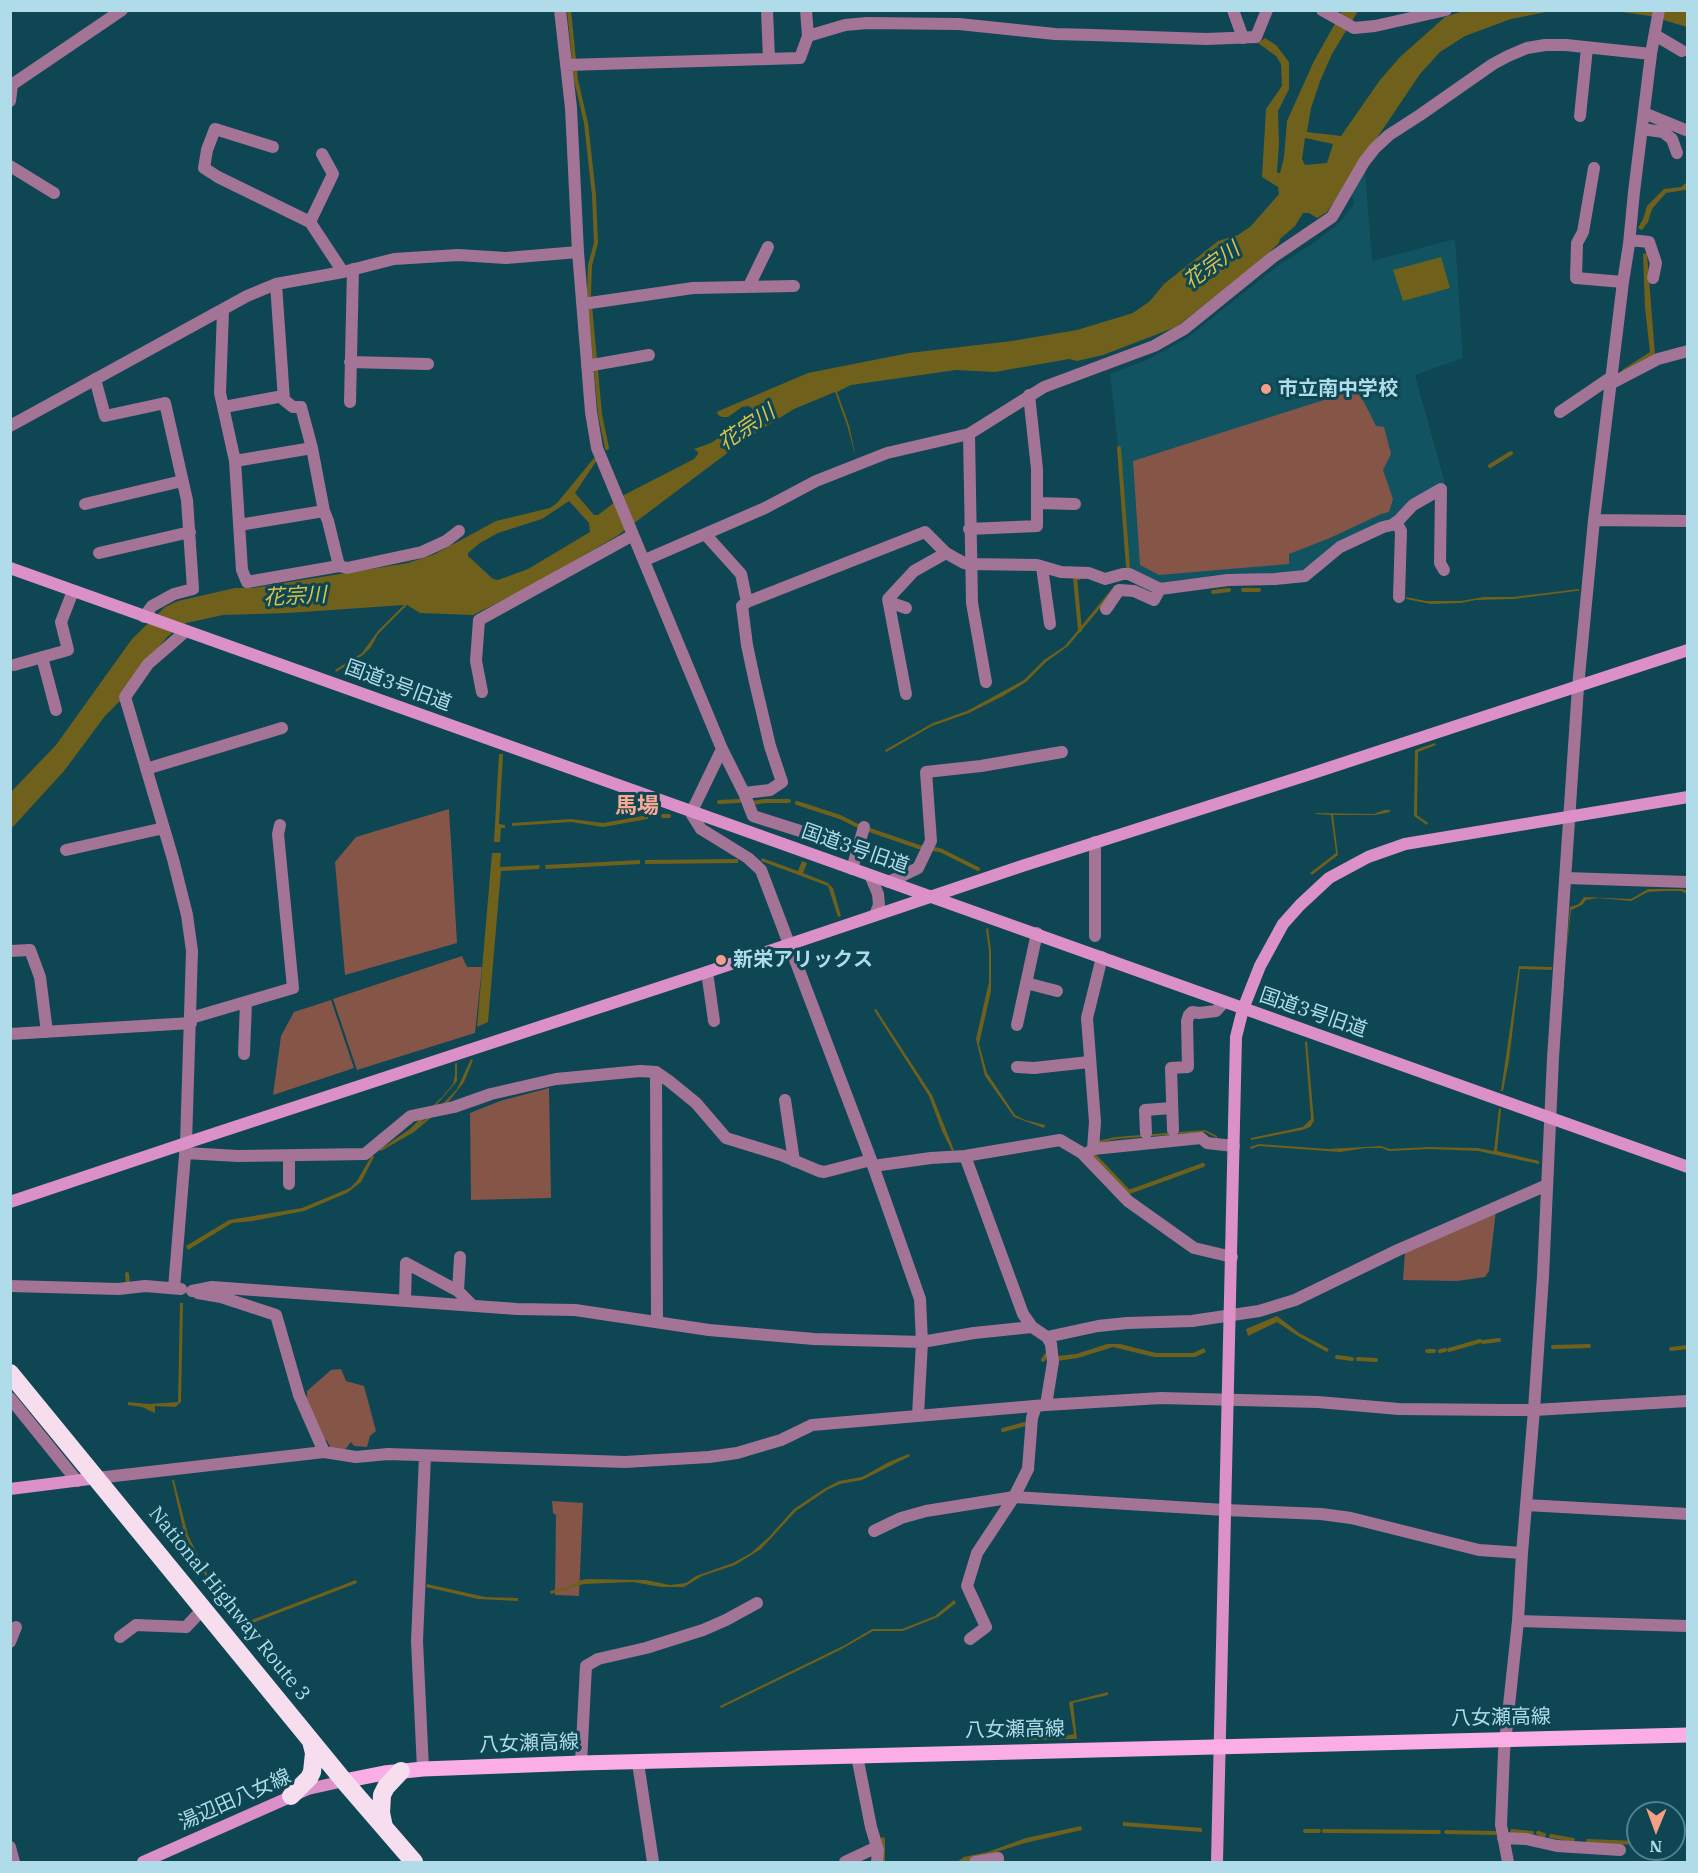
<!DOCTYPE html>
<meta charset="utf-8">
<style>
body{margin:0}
#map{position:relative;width:1698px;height:1873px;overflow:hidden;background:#0e4653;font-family:"IBM Plex Serif",serif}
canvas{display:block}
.frame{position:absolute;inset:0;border:12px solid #b0dce9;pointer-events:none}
.north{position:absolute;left:1626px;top:1801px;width:60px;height:60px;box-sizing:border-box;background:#0e4653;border:2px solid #4f828f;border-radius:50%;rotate:181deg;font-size:16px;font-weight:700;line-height:24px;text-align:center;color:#b0dce9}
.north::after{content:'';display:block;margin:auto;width:21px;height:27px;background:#f49f86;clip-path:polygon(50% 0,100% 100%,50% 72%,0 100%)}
</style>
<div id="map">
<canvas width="1698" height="1873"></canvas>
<div class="frame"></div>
<div class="north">N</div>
</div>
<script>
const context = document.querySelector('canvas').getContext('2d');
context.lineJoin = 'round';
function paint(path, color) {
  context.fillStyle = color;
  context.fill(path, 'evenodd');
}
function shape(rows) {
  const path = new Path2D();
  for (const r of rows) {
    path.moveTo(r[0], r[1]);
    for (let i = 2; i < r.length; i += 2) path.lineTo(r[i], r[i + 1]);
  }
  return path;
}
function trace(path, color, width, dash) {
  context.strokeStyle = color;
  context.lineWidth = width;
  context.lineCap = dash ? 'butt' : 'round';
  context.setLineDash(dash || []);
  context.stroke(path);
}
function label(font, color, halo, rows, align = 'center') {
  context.font = font + ' "IBM Plex Serif","Noto Sans JP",serif';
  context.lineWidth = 6;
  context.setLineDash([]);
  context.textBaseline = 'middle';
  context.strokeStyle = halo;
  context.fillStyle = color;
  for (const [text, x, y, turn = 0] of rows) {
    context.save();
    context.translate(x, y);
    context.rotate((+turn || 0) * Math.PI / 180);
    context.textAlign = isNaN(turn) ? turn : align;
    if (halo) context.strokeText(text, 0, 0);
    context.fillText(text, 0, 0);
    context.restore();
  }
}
paint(shape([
 [1365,171,1372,261,1455,239,1463,358,1415,375,1445,483,1409,503,1392,520,1385,522,1382,520,1298,572,1265,575,1234,575,1163,582,1161,586,1130,571,1120,446,1118,446,1110,374,1147,360,1187,338,1280,264,1312,244,1338,224,1354,204,1352,196]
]), '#125361');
paint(shape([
 [1355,390,1364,402,1376,426,1384,427,1391,454,1383,470,1393,499,1389,512,1381,514,1330,538,1289,554,1289,564,1159,575,1140,565,1133,461],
 [449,809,457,943,345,975,335,862,356,837],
 [462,956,467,967,482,967,475,1033,357,1070,333,999],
 [331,1000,354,1068,273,1095,281,1036,294,1012],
 [549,1088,551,1198,471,1200,470,1113,500,1101],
 [1496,1210,1489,1271,1485,1277,1457,1281,1403,1280,1405,1252],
 [341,1369,346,1381,364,1386,376,1431,370,1436,367,1447,354,1446,351,1442,344,1451,331,1448,327,1441,320,1435,307,1405,307,1391,331,1370],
 [552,1501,583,1503,579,1596,555,1595,556,1515,553,1513]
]), '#855548');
paint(shape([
 [1342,11,1358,11,1332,54,1320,81,1311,108,1307,132,1341,136,1380,80,1400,57,1445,17,1463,11,1551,11,1511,19,1465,36,1440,52,1420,74,1327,212,1317,218,1309,213,1303,213,1295,226,1280,239,1279,243,1261,260,1176,327,1103,355,1077,361,1069,359,995,372,956,370,851,385,837,392,849,425,856,458,847,425,835,392,794,409,750,436,617,536,527,588,473,615,420,613,407,605,378,634,371,647,363,655,336,672,335,670,362,653,378,631,404,605,288,613,223,615,186,623,168,636,147,661,120,701,105,716,64,771,11,829,11,792,56,745,132,639,165,607,178,601,235,588,253,588,408,563,435,554,496,521,550,508,557,503,594,458,597,460,575,493,594,515,598,515,624,495,694,459,698,454,698,452,694,449,711,443,744,421,753,411,752,408,748,406,742,407,728,417,722,417,718,415,717,412,721,410,808,373,909,353,1012,341,1077,330,1133,313,1150,301,1164,284,1218,241,1238,235,1251,226,1279,194,1278,187,1262,177,1266,109,1282,86,1281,64,1276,56,1258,43,1265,38,1276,45,1289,62,1289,89,1278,111,1279,143,1277,173,1280,173,1284,157,1287,121,1314,61],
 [1305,138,1333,144,1327,163,1305,165,1302,159],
 [569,501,589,523,590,532,528,569,498,580,493,579,468,556,468,553,480,543,498,533,542,519],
 [1615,11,1687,11,1687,27,1650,16],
 [1687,182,1687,188,1685,190,1666,193,1652,209,1648,222,1642,230,1638,228,1643,219,1647,206,1664,189,1681,187],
 [1647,253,1655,355,1624,374,1622,370,1650,352,1645,308,1643,254],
 [1441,257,1450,288,1403,301,1393,270],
 [1115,585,1125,585,1136,589,1102,606,1068,646,1046,662,1026,682,1003,696,969,713,932,726,886,752,885,750,933,723,967,711,1024,680,1044,660,1065,646],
 [1579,589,1579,591,1576,591,1514,599,1476,600,1461,603,1431,604,1406,599,1406,597,1426,601,1461,601,1484,597,1513,597],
 [1435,743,1436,745,1418,752,1417,815,1428,823,1427,825,1414,816,1415,750],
 [499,754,503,754,499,824,505,825,505,828,501,828,500,842,494,842],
 [1384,810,1390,810,1390,812,1375,815,1333,815,1338,855,1312,875,1310,873,1336,853,1331,815,1316,814,1315,813,1374,814],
 [648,815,648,819,603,827,571,822,512,826,512,823,571,819,603,823],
 [492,853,501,853,500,867,540,865,539,869,501,871,488,1022,477,1027],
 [762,858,798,871,802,861,807,863,803,873,828,883,833,888,841,916,838,917,828,886,761,861],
 [738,859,738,863,645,864,645,860],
 [640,860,640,864,546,869,545,865],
 [1648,889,1683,889,1687,891,1687,894,1681,891,1664,891,1648,892,1631,901,1598,898,1586,900,1582,905,1571,910,1566,956,1570,907,1579,904,1584,897,1631,899],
 [988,928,991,950,991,991,979,1044,987,1073,1015,1115,1025,1120,1045,1125,1044,1128,1014,1117,985,1076,976,1039,989,982,989,951,986,929],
 [1519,966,1552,967,1552,970,1520,969,1509,1060,1503,1091,1501,1091],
 [876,1009,932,1095,954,1150,952,1151,942,1131,929,1096,874,1010],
 [1307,1041,1314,1121,1310,1127,1302,1130,1251,1140,1251,1138,1303,1127,1311,1119,1305,1042],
 [471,1059,473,1060,464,1082,446,1105,414,1132,381,1151,379,1150,410,1129,442,1097,453,1084,455,1075,455,1063,457,1063,457,1081,421,1123,438,1109,457,1089],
 [1499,1108,1501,1109,1497,1151,1539,1161,1539,1164,1478,1151,1429,1149,1389,1151,1382,1148,1366,1148,1340,1152,1259,1146,1251,1149,1250,1147,1259,1144,1328,1149,1381,1146,1390,1149,1429,1147,1477,1148,1494,1151],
 [1205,1130,1217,1136,1217,1138,1205,1132,1117,1139,1098,1143,1097,1141,1115,1137],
 [372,1155,374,1157,361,1182,347,1193,304,1211,253,1221,232,1223,188,1250,186,1246,229,1220,302,1208,350,1188,357,1181],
 [180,1303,183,1303,181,1402,175,1407,155,1406,155,1413,142,1407,128,1405,128,1402,149,1404,178,1402],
 [1277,1316,1299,1333,1329,1349,1327,1352,1298,1336,1277,1322,1248,1336,1246,1329],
 [1107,1344,1120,1344,1156,1353,1193,1353,1204,1348,1206,1352,1195,1357,1154,1357,1113,1347,1078,1358,1057,1361,1057,1356,1076,1354],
 [909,1454,910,1456,862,1480,840,1484,827,1490,796,1511,761,1549,735,1565,702,1576,684,1587,661,1587,633,1582,584,1584,551,1594,550,1591,568,1587,581,1580,588,1579,646,1580,670,1585,686,1583,696,1576,733,1563,751,1553,769,1537,794,1509,824,1489,839,1481,862,1477,889,1462],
 [172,1480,174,1480,188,1535,213,1586,211,1587,184,1533],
 [356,1580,357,1583,250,1624,235,1622,219,1601,221,1599,236,1619,249,1621],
 [427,1584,485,1597,518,1598,518,1601,478,1599,426,1587],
 [954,1600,956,1603,938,1617,903,1631,873,1631,840,1650,721,1708,720,1706,845,1645,872,1629,902,1629,935,1616],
 [1108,1692,1108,1695,1073,1703,1077,1739,1070,1738,1070,1735,1074,1734,1069,1702],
 [1123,1822,1202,1828,1202,1832,1123,1826],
 [1081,1826,1082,1830,1025,1843,964,1862,957,1862,964,1857,988,1852,1026,1838]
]), '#6f601c');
trace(shape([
 [569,10,576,80,586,123,594,195,596,243,590,265,589,294,600,414,607,448],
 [1119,448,1128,567],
 [1490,466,1511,453],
 [1079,578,1075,578,1080,630],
 [1243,590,1259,590],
 [1213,592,1229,590],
 [719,802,739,801],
 [752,803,765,801,789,801],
 [797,803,840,817,858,826,919,847,940,850,978,869],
 [663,816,669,816],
 [1095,1156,1129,1192,1203,1165],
 [125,1284,128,1284,127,1274],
 [1483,1342,1499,1340],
 [1553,1347,1589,1346],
 [1671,1349,1688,1347],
 [1449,1350,1480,1341],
 [1427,1351,1434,1351],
 [1440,1351,1445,1350],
 [1337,1357,1352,1359],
 [1358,1359,1376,1360],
 [1043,1360,1046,1355],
 [1003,1430,1025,1424],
 [1026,1738,1073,1737],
 [1305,1831,1319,1831],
 [1324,1831,1439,1832],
 [1512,1831,1532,1833],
 [1446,1832,1495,1833],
 [1538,1833,1544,1835],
 [1551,1836,1573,1840],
 [883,1839,883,1862],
 [1588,1841,1638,1843]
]), '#6f601c', 4);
trace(shape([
 [560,10,571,108,578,252,591,412,597,448,722,749,691,813,701,829,748,858,761,870,871,1160,920,1299,922,1342,918,1415],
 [767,10,769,59],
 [806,10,808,36],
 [1233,10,1243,38],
 [1322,10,1354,28,1375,26,1446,10],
 [1655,35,1682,51],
 [566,65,800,58,808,36,845,25,867,23,959,24,1055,34,1092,35,1206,39,1256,37,1267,10],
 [10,86,122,10],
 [10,101,12,85],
 [1644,113,1688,131],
 [1580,116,1587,48],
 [1642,129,1663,132,1672,139,1677,153],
 [273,147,215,129,207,150,204,168,218,177,310,222,343,272],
 [10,166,54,193],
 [1594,168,1583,232,1577,243,1576,278,1623,282],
 [310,222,333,174,322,154],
 [1630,240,1649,242,1656,263,1653,278],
 [749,286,768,247],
 [583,304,693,288,794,286],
 [223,311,220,393,235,461,242,570,247,582,339,566,328,521,324,511,312,448,301,407,293,407,284,400,276,284],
 [350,362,428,364],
 [587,366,649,355],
 [95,379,105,416,165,403,187,500,193,589,174,594,152,606,144,617],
 [1612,383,1658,359,1688,351],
 [350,402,353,269],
 [224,407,283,396],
 [1560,412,1613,376],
 [10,426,247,296,276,284,343,272,394,259,458,255,506,258,578,252],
 [969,434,972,603,986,682],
 [235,461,312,448],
 [1037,503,1075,504],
 [85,504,182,481],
 [1594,520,1688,521],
 [1396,522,1401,531,1399,597],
 [239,525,324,511],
 [969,529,1037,526,1037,469,1029,395],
 [705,534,741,574,747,602],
 [99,553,190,532],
 [645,560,765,508,816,481,887,453,969,434,1044,387,1154,346,1184,329,1273,257,1332,217,1364,162,1375,148,1389,135,1420,115,1493,64,1508,56,1527,48,1545,45,1566,45,1651,54],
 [339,566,347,568,422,552,446,541,459,531],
 [1042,567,1050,624],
 [889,602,906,608],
 [1106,609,1119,590,1134,591,1154,600,1160,589],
 [42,657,56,710],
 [14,665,68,650,61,622,73,591],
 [482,692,476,661,479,620,633,535],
 [906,694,888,599,914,571,946,553],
 [722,749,744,793,770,790,782,782,770,746,754,678,747,645,742,606,747,602,925,532,946,553,964,563,970,564,1037,565,1061,572,1089,573,1105,579,1123,574,1129,574,1160,589,1228,580,1275,579,1305,576,1340,547,1383,527,1392,525,1398,521,1413,505,1441,489,1440,563,1444,570],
 [146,769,282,728],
 [744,793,753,816,857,849],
 [66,850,164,828],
 [852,869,864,827],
 [870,875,878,894,879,905,875,915],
 [1566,878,1688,882],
 [889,882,918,868,931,841,926,772,981,766,1062,752],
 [1095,936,1095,842],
 [10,951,30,950,40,977,47,1032],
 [707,972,714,1021],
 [1026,983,1057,991],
 [191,1018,293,988,278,834,280,825],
 [1017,1025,1037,933],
 [10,1034,191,1023],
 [244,1054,246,1002],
 [1017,1067,1034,1068,1089,1062],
 [656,1072,657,1322],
 [785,1100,794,1161],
 [1173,1130,1171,1068,1188,1067,1187,1021,1189,1015,1192,1012,1199,1013,1216,1011,1224,1002],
 [1146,1133,1145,1110,1172,1108],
 [1093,1149,1095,1122,1087,1018,1102,957],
 [1089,1152,1093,1149,1201,1138,1207,1143,1234,1146],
 [185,1153,238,1156,365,1154,411,1116,454,1107,491,1094,556,1079,640,1071,656,1072,669,1081,696,1103,726,1138,781,1155,819,1171,824,1172,871,1160],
 [965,1156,1023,1314,1032,1327,1047,1337,1051,1344,1053,1362,1046,1405],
 [873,1166,931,1158,965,1156,1060,1140,1082,1153,1128,1201,1194,1248,1232,1257],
 [289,1184,289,1156],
 [10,1286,119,1289,145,1286,181,1289],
 [174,1288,186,1143,192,951,187,915,173,859,125,697,148,664,186,631],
 [192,1291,212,1287,517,1309,575,1310,709,1330,814,1339,922,1342,974,1333,1032,1327],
 [458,1291,460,1257],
 [198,1293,221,1297,276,1315,299,1395,324,1452],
 [405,1301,406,1263,458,1291,473,1306],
 [1047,1337,1098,1326,1127,1323,1192,1321,1259,1311,1295,1300,1398,1250,1547,1185],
 [10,1398,77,1481],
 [97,1478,324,1452,356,1457,388,1454,625,1462,709,1457,737,1453,781,1440,812,1425,1046,1405,1161,1398,1318,1402,1399,1409,1506,1410,1534,1410,1688,1401],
 [1526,1505,1688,1514],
 [874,1531,901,1518,926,1511,1014,1497,1225,1510,1321,1514,1351,1518,1479,1550,1522,1553],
 [1518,1621,1688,1626],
 [120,1637,136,1625,186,1627,204,1608],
 [970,1639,986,1627,967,1586,977,1553,1014,1497,1028,1469,1032,1418,1036,1406],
 [10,1642,16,1627],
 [857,1756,871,1827,878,1850,877,1862],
 [581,1763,586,1666,598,1659,646,1648,703,1630,726,1620,757,1603],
 [638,1763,653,1862],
 [423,1769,417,1641,425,1456],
 [1503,1838,1526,1839,1557,1846,1620,1850],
 [10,1847,14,1862],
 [845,1862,877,1847],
 [975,1862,998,1858,998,1862],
 [1508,1862,1501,1825,1504,1752,1518,1621,1522,1553,1534,1410,1543,1276,1553,1058,1578,687,1594,520,1623,282,1629,244,1634,192,1651,54,1659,10]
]), '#a37496', 12);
trace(shape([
 [10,568,1688,1167],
 [10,1202,186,1143,707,972,1022,866,1304,776,1688,650],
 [10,1489,97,1478],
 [143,1862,308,1789,344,1781],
 [1217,1862,1236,1037,1243,1009,1260,966,1283,924,1300,905,1329,878,1368,857,1405,844,1688,797]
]), '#db90c7', 12);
trace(shape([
 [344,1781,384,1773,423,1769,581,1763,1688,1735]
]), '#fbaee6', 15);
trace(shape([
 [10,1373,344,1781,414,1862],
 [291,1796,309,1778,312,1772,314,1753,311,1741],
 [384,1827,381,1813,382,1795,386,1787,401,1771]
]), '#f6deef', 18);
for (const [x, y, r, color] of [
 [1266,389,6,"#f49f86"],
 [721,960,6,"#f49f86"]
]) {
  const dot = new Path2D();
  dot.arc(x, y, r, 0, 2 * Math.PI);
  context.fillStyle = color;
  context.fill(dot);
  trace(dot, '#0e4653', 2);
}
label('bold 20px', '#b0dce9', '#0e4653', [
 ["市立南中学校",1278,389],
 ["新栄アリックス",733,960]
], 'left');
label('20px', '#b0dce9', '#0e4653', [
 ["国道3号旧道",398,686,20],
 ["国道3号旧道",855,849,19],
 ["国道3号旧道",1313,1013,19],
 ["National Highway Route 3",229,1604,51],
 ["八女瀬高線",1501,1718,-1],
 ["八女瀬高線",1015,1730,-1],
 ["八女瀬高線",529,1744,-2],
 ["湯辺田八女線",235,1800,-24]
]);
label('italic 21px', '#dcc24b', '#0e4653', [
 ["花宗川",1212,266,-36],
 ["花宗川",747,428,-34],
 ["花宗川",295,597,-3]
]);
label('bold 22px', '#faaa93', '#0e4653', [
 ["馬場",637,807]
]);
</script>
